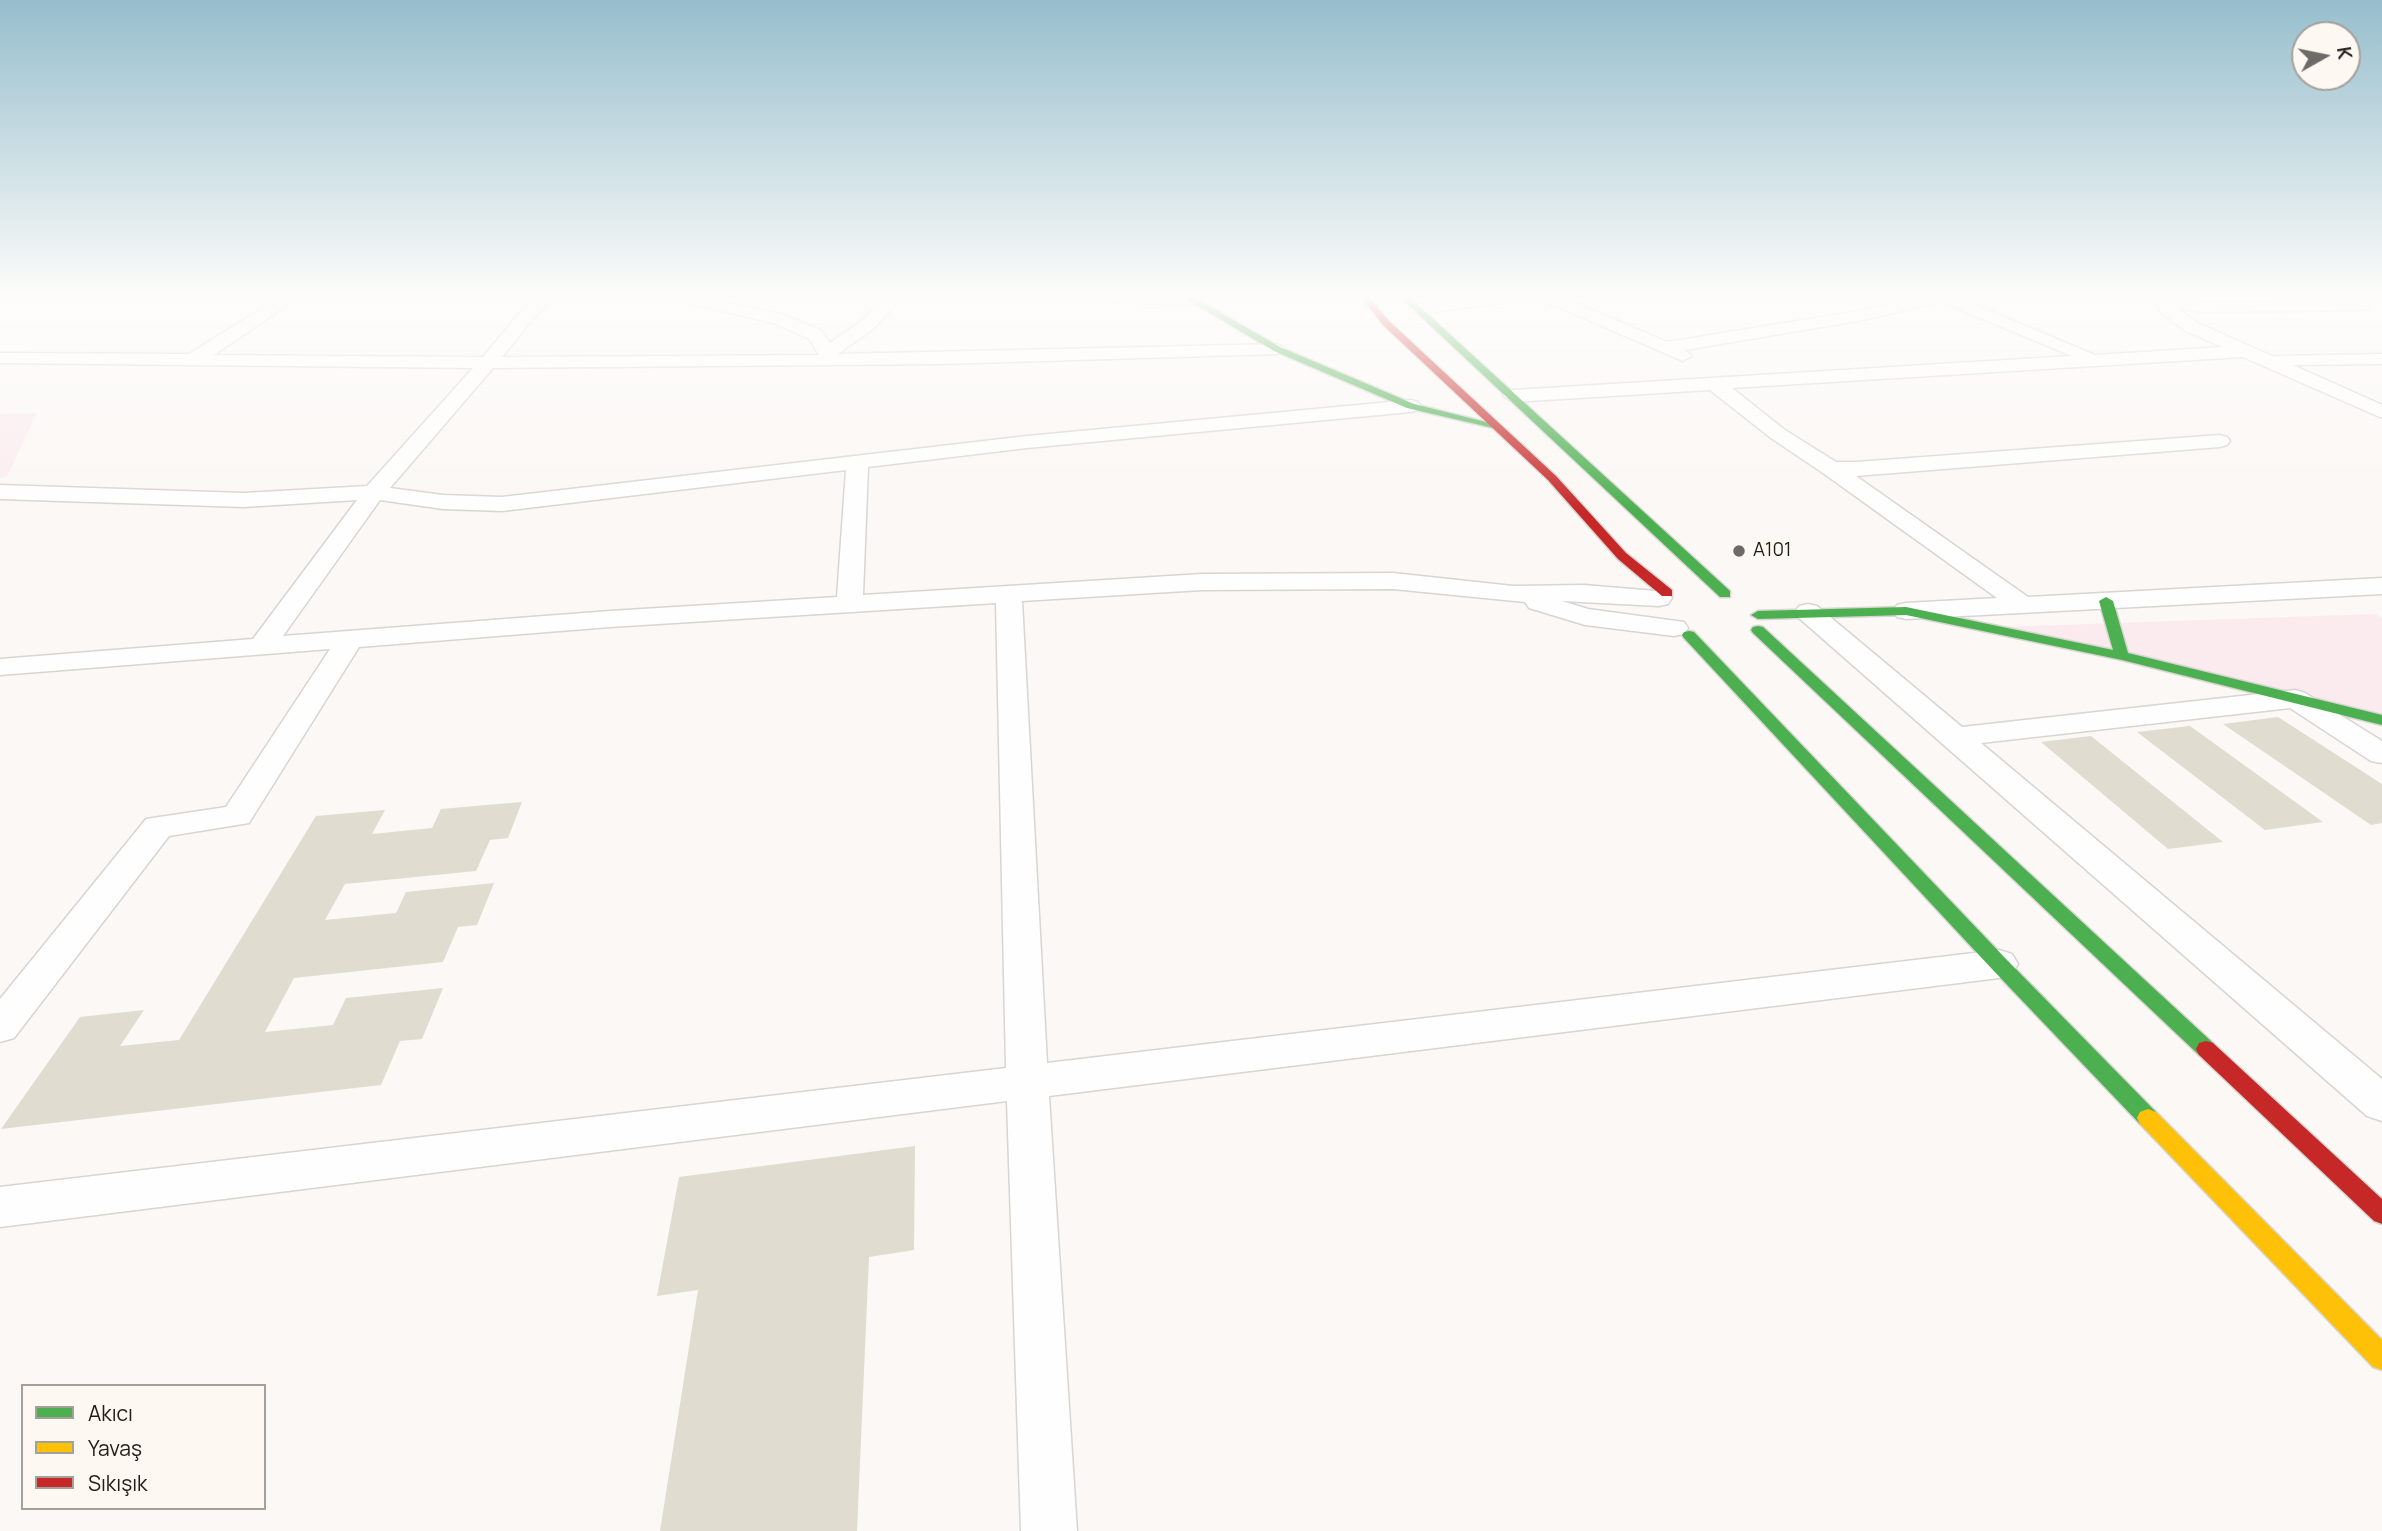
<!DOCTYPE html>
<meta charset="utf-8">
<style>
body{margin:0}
#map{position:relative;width:2382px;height:1531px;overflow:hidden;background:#fbf8f5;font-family:Manrope,sans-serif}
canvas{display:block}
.legend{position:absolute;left:21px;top:1384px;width:245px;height:126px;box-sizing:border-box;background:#fef8f2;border:2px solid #a6a09c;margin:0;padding:9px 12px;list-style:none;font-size:21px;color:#211d1a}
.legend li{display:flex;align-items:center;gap:14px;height:35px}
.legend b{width:35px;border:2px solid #a6a09c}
.north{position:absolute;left:2291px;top:21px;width:70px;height:70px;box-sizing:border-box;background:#fef8f2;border:2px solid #a6a09c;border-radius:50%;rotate:81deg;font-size:19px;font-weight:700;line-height:28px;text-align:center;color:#211d1a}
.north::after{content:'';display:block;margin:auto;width:24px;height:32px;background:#6d6a67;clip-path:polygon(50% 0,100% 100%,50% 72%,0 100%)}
</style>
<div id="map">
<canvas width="2382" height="1531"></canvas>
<ul class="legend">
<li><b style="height:9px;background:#4caf50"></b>Akıcı</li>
<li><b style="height:9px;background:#ffc107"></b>Yavaş</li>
<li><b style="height:9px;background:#c62828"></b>Sıkışık</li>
</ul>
<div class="north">K</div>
</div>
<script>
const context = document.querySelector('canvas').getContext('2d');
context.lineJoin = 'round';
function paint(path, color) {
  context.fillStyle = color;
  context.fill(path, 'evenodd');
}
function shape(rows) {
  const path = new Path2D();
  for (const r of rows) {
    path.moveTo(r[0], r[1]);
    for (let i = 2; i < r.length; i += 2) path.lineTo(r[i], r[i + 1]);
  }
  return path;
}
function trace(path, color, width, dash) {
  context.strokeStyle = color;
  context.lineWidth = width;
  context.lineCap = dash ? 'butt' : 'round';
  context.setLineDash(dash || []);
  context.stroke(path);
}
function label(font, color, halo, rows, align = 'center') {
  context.font = font + ' Manrope,sans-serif';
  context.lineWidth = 5;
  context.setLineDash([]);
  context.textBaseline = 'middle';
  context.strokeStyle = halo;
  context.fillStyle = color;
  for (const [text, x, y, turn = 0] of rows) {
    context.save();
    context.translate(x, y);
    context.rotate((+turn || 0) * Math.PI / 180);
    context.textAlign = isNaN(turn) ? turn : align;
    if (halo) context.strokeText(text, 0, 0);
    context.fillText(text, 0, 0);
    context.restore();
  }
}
paint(shape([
 [37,413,7,476,0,478,0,414],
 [2375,614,2382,618,2382,715,2002,627]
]), '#fbebee');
paint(shape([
 [2278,717,2382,784,2382,823,2371,825,2223,724],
 [2190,726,2323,822,2265,830,2137,732],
 [2091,736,2223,842,2168,849,2041,742],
 [522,802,508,838,490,840,476,871,345,884,325,920,396,913,406,892,494,883,477,925,458,927,443,962,294,978,265,1032,333,1025,346,998,443,988,422,1039,400,1041,381,1085,1,1129,80,1017,144,1010,120,1046,179,1040,316,816,385,810,372,834,432,828,441,809],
 [915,1146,914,1250,869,1257,857,1531,660,1531,698,1290,657,1296,679,1177]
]), '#e1dcd0');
const street = shape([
 [280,297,299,297,214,355,483,357,521,311,537,297,555,297,533,319,502,357,819,355,809,339,774,323,674,300,672,297,702,297,785,315,822,331,830,343,861,321,886,297,903,297,873,329,838,354,1277,344,1286,349,1277,354,942,364,493,368,390,488,443,495,502,497,1027,436,1411,400,1418,402,1421,406,1418,410,1411,412,1027,448,868,467,863,595,1202,574,1393,573,1513,586,1584,585,1668,592,1672,598,1668,604,1659,606,1562,601,1588,609,1684,622,1688,628,1684,634,1674,636,1585,625,1529,608,1525,602,1393,589,1202,590,1022,601,1047,1063,1999,950,2012,954,2018,964,2012,974,1999,978,1049,1096,1077,1531,1021,1531,1007,1101,0,1227,0,1187,1006,1068,996,603,610,627,359,647,249,823,169,836,14,1038,0,1042,0,999,146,819,226,807,330,649,0,675,0,659,253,639,357,500,244,507,0,499,0,485,244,493,367,486,473,368,0,363,0,353,189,354,280,297],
 [846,470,837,597,610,611,283,636,380,500,443,509,502,511,846,470],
 [1103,297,1197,297,1199,300,1191,305,1111,302,1103,297],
 [1471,297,1516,297,1508,302,1418,314,1410,309,1418,304,1471,297],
 [1540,297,1562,297,1667,342,1858,311,1920,297,1956,297,2095,355,2222,347,2186,331,2161,313,2153,300,2155,297,2201,302,2368,301,2370,305,2368,309,2362,310,2201,312,2176,308,2198,323,2272,356,2382,354,2382,364,2293,365,2382,405,2382,418,2243,357,1732,388,1785,430,1836,462,1856,462,2220,435,2227,437,2230,441,2227,445,2220,447,1856,476,2028,597,2382,578,2382,594,1906,619,1897,617,1893,611,1897,605,1906,603,1997,598,1823,473,1771,438,1710,390,1513,402,1503,396,1513,390,2072,356,1941,302,1858,321,1685,350,1692,356,1683,361,1542,300,1540,297],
 [1808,604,1817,606,1962,727,2295,690,2305,693,2382,741,2382,763,2371,761,2290,708,1981,743,2382,1079,2382,1121,2367,1116,1799,618,1795,612,1799,606,1808,604]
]);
const fast = shape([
 [1183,297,1193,297,1280,347,1414,404,1498,425,1493,428,1407,408,1274,351,1183,297],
 [1400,297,1409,297,1730,591,1730,597,1720,597,1400,297],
 [2106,597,2113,601,2128,653,2382,715,2382,725,2122,660,1906,615,1758,619,1751,615,1758,611,1906,607,2113,650,2099,601,2106,597],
 [1758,626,1763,627,2213,1043,2216,1049,2213,1055,2206,1057,2199,1055,1753,633,1751,630,1753,627,1758,626],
 [1689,631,1694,632,2006,959,2156,1112,2159,1118,2156,1124,2148,1127,2140,1124,1992,969,1684,638,1682,635,1684,632,1689,631]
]);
const slow = shape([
 [2148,1109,2156,1112,2382,1340,2382,1370,2373,1367,2140,1124,2137,1118,2140,1112,2148,1109]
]);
const jam = shape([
 [1361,297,1369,297,1389,321,1556,476,1626,553,1672,590,1672,596,1662,596,1618,559,1548,480,1383,325,1361,297],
 [2206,1041,2213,1043,2382,1199,2382,1224,2374,1221,2199,1055,2196,1049,2199,1043,2206,1041]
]);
trace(street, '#d8d5d2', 3);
trace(fast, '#d8d5d2', 3);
trace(slow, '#d8d5d2', 3);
trace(jam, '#d8d5d2', 3);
paint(street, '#fefefe');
paint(fast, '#4caf50');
paint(slow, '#ffc107');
paint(jam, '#c62828');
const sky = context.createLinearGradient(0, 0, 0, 511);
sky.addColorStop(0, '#96becd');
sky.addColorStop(0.58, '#fdfcfa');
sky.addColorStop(1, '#fdfcfa00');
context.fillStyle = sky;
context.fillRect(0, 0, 2382, 511);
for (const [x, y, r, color] of [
 [1739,551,7,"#6d6a67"]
]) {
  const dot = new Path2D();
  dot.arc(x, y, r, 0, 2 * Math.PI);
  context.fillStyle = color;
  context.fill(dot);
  trace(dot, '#fef8f2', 2.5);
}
label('19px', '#211d1a', '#fef8f2', [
 ["A101",1753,551]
], 'left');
</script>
